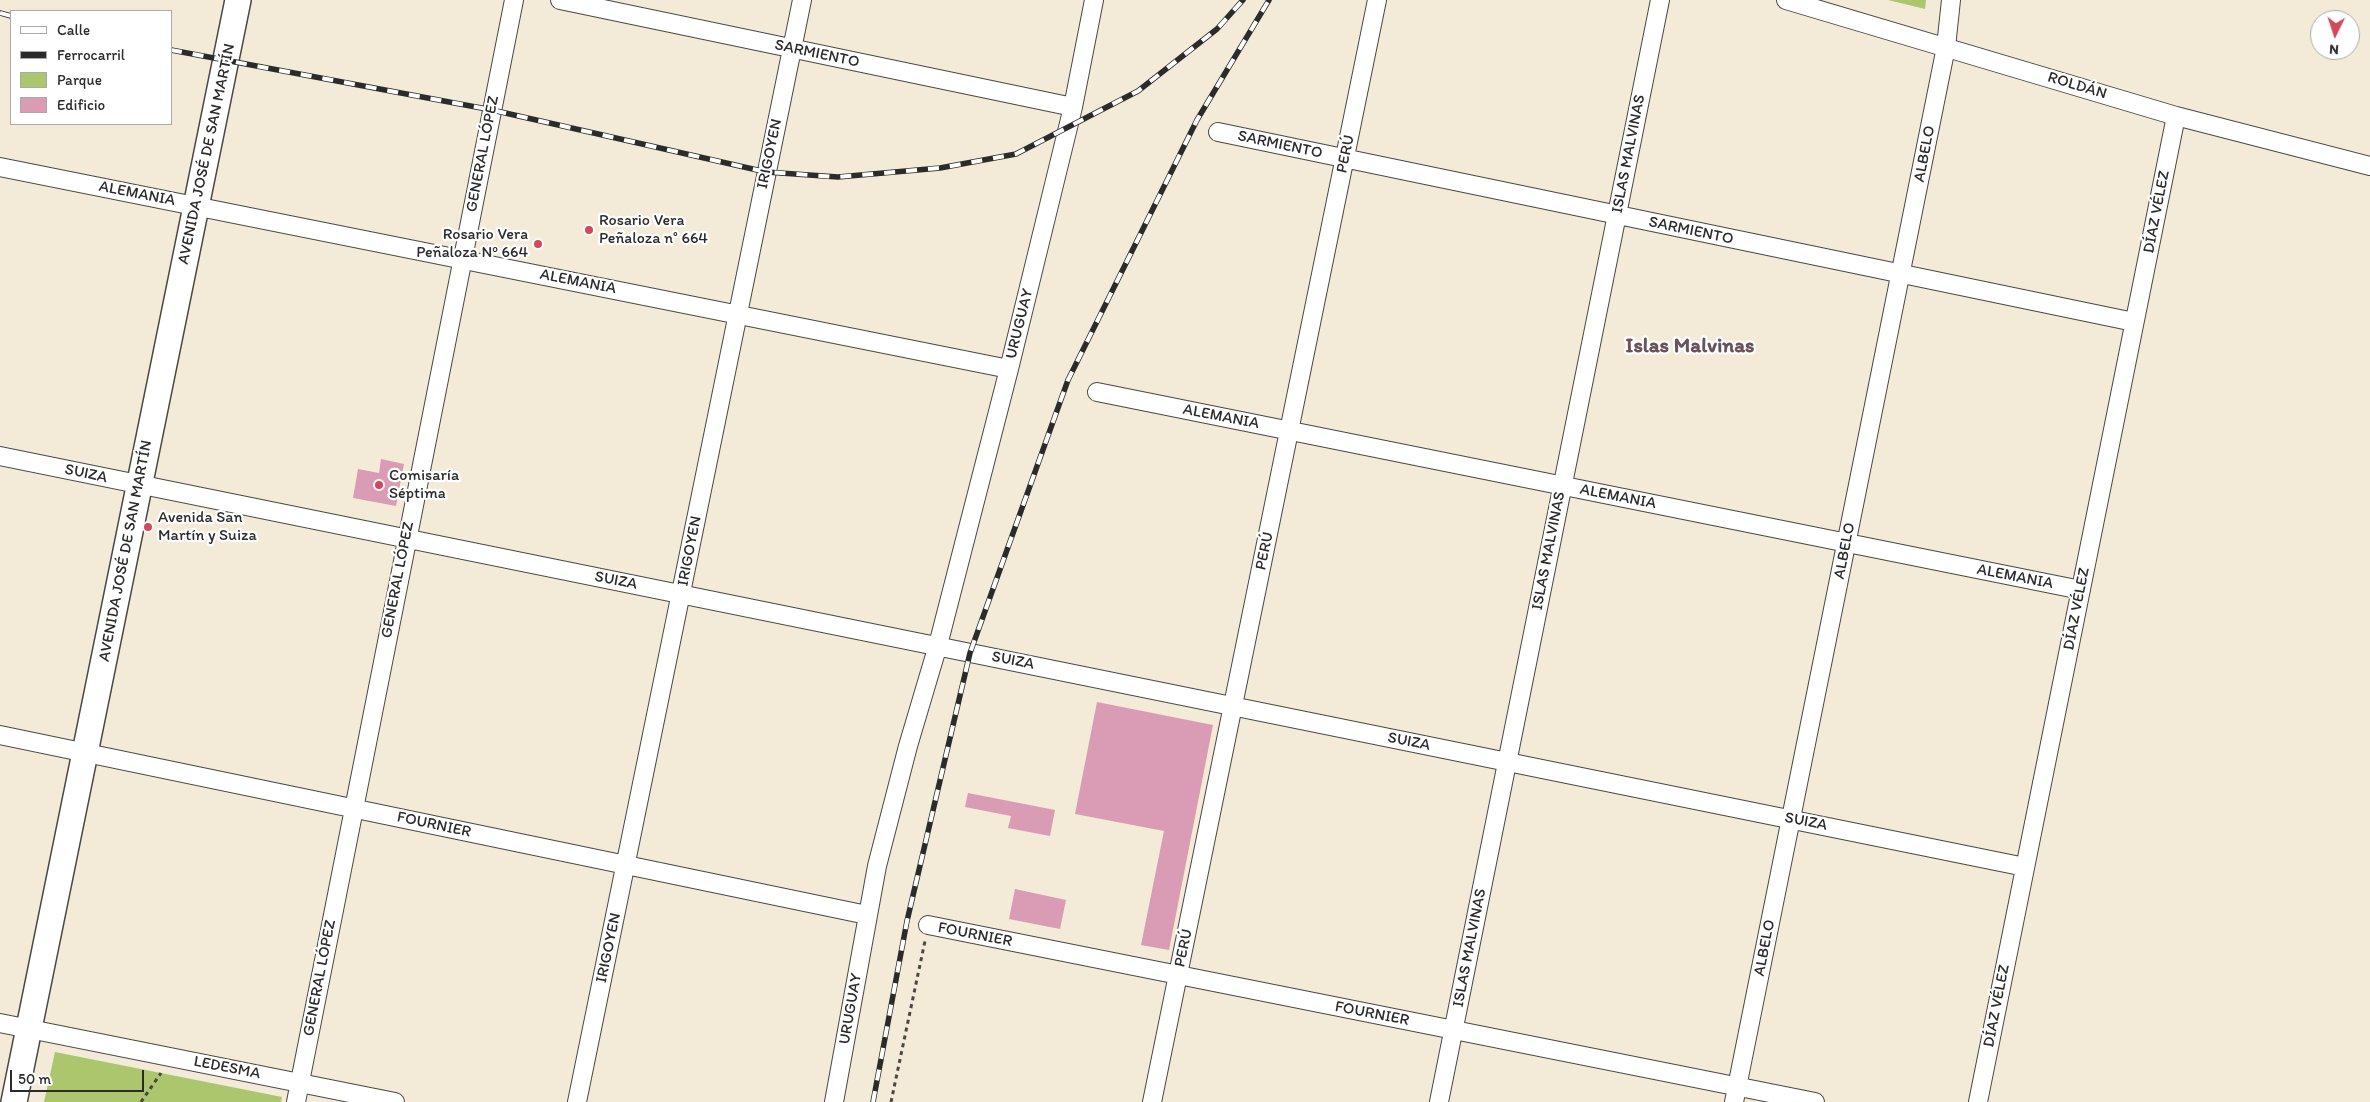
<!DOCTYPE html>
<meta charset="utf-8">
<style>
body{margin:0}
#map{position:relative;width:2370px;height:1102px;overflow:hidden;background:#f3ebd7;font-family:Itim,sans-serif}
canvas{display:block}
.legend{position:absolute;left:10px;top:10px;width:162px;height:115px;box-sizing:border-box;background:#fff;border:1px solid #aaa;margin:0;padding:6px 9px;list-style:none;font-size:15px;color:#2b2b2b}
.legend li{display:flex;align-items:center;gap:10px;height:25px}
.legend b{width:25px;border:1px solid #aaa}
.north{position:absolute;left:2310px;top:10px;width:50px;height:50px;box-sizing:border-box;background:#fff;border:1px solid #aaa;border-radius:50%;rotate:184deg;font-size:14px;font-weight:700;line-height:20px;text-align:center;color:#2b2b2b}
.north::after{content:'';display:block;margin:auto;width:18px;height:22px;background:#d1495b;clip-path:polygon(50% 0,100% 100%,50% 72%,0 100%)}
.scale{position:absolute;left:10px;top:1070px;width:134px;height:22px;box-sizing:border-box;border:2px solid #2b2b2b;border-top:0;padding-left:6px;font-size:15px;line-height:18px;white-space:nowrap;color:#2b2b2b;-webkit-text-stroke:4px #fff;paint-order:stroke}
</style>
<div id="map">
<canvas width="2370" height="1102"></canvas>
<ul class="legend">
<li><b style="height:6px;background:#fff"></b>Calle</li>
<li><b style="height:6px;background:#2b2b2b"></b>Ferrocarril</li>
<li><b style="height:14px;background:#abc66c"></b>Parque</li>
<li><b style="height:14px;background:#da9bb5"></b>Edificio</li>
</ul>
<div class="north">N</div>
<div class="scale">50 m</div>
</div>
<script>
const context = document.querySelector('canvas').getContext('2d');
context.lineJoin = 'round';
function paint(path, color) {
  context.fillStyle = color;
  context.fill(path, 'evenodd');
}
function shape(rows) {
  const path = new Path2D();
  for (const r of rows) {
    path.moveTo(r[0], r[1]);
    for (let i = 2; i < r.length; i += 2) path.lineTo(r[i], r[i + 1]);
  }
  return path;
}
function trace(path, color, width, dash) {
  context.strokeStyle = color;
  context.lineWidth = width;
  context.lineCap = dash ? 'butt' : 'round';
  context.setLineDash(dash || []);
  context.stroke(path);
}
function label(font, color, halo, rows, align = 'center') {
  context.font = font + ' Itim,sans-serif';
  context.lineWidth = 4.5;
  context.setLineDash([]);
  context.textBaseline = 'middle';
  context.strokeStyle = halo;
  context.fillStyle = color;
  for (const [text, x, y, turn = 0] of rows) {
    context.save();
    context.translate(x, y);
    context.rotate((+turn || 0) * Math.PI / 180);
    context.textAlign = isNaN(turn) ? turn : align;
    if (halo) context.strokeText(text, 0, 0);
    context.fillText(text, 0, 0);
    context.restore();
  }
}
paint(shape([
 [1888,0,1926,0,1925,9],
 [55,1052,282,1097,281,1102,44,1102]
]), '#abc66c');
paint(shape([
 [381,459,404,464,396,506,353,498,358,469,379,473],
 [1097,702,1213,725,1169,950,1141,945,1164,831,1075,814],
 [968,793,1055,810,1050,836,1008,828,1011,816,965,807],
 [1015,889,1066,900,1060,929,1009,919]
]), '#da9bb5');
const minor = shape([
 [560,0,1073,107],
 [1786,0,2176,116,2370,166],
 [1218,132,2134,322],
 [0,167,1009,369],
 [1097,392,2081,590],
 [0,456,2025,867],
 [0,735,867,915],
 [928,925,1815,1102],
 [0,1023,395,1102],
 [296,1102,514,0],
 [577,1102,802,0],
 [834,1102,877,866,908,746,938,645,1009,369,1073,107,1094,0],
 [1152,1102,1377,0],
 [1439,1102,1660,0],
 [1734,1102,1946,47,1951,0],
 [1978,1102,2176,116]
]);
const secondary = shape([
 [14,1102,238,0]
]);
trace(minor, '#494845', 20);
trace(secondary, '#494845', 28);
trace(shape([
 [141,1102,161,1073],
 [891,1102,925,941]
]), '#494845', 3, [4, 4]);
trace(minor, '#fff', 18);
trace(secondary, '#fff', 25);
const rail = shape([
 [0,13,11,16],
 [171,50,492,110,766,172,838,177,940,168,1016,154,1138,91,1217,29,1243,0],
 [873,1102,907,921,970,653,1068,380,1197,120,1269,0]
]);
trace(rail, '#2b2b2b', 5.5);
trace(rail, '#fff', 4, [11]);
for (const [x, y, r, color] of [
 [589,230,5,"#d1495b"],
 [538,244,5,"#d1495b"],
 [379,485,5,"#d1495b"],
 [148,527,5,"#d1495b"]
]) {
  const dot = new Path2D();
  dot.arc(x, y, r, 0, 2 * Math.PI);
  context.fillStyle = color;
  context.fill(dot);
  trace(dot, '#fff', 2);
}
label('16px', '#2b2b2b', '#fff', [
 ["SARMIENTO",817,54,12],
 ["ROLDÁN",2077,86,17],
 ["SARMIENTO",1280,145,12],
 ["AVENIDA JOSÉ DE SAN MARTÍN",207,154,-78],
 ["GENERAL LÓPEZ",483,154,-79],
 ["IRIGOYEN",770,154,-78],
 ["PERÚ",1346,154,-78],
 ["ISLAS MALVINAS",1629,154,-79],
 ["ALBELO",1925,154,-79],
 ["ALEMANIA",137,194,11],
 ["DÍAZ VÉLEZ",2157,212,-79],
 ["SARMIENTO",1691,231,12],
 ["ALEMANIA",578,282,11],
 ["URUGUAY",1020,324,-76],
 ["ALEMANIA",1221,417,11],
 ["SUIZA",86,474,12],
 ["ALEMANIA",1618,497,11],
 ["AVENIDA JOSÉ DE SAN MARTÍN",126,551,-79],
 ["IRIGOYEN",690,551,-79],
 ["PERÚ",1265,551,-78],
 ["ISLAS MALVINAS",1549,551,-79],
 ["ALBELO",1845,551,-79],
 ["ALEMANIA",2015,577,11],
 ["GENERAL LÓPEZ",398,580,-79],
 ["SUIZA",616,581,11],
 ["DÍAZ VÉLEZ",2077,609,-79],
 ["SUIZA",1013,661,11],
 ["SUIZA",1409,742,11],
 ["SUIZA",1806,822,11],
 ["FOURNIER",434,825,12],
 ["FOURNIER",975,935,11],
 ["IRIGOYEN",609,948,-78],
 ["PERÚ",1184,948,-78],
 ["ISLAS MALVINAS",1470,948,-79],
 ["ALBELO",1765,948,-79],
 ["GENERAL LÓPEZ",320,978,-79],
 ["DÍAZ VÉLEZ",1997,1006,-79],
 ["URUGUAY",851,1009,-80],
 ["FOURNIER",1372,1014,11],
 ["LEDESMA",227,1068,11]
]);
label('16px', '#2b2b2b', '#fff', [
 ["Rosario Vera",599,221],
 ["Peñaloza n° 664",599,239],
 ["Rosario Vera",528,235,"right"],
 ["Peñaloza Nº 664",528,253,"right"],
 ["Comisaría",389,476],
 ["Séptima",389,494],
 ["Avenida San",158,518],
 ["Martín y Suiza",158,536]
], 'left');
label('bold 21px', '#68525b', '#fff', [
 ["Islas Malvinas",1690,347]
]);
</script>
